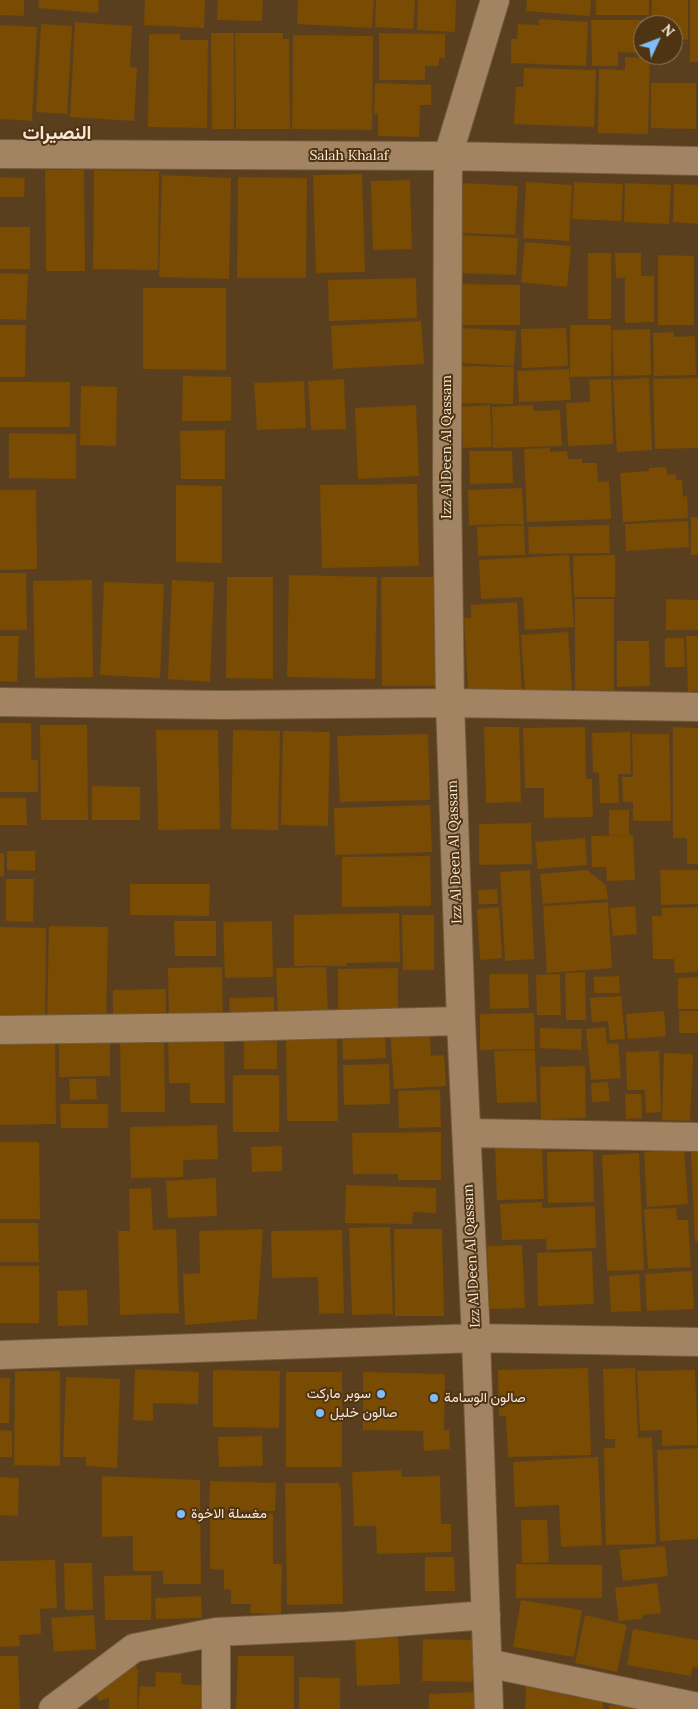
<!DOCTYPE html>
<meta charset="utf-8">
<style>
body{margin:0}
#map{position:relative;width:698px;height:1709px;overflow:hidden;background:#5a3f1e;font-family:Lora,serif}
canvas{display:block}
.north{position:absolute;left:633px;top:15px;width:50px;height:50px;box-sizing:border-box;background:#4e3413;border:1px solid #927c61;border-radius:50%;rotate:47deg;font-size:14px;font-weight:700;line-height:20px;text-align:center;color:#f9e8d6}
.north::after{content:'';display:block;margin:auto;width:18px;height:22px;background:#80bdfa;clip-path:polygon(50% 0,100% 100%,50% 72%,0 100%)}
</style>
<div id="map">
<canvas width="698" height="1709"></canvas>
<div class="north">N</div>
</div>
<script>
const context = document.querySelector('canvas').getContext('2d');
context.lineJoin = 'round';
function paint(path, color) {
  context.fillStyle = color;
  context.fill(path, 'evenodd');
}
function shape(rows) {
  const path = new Path2D();
  for (const r of rows) {
    path.moveTo(r[0], r[1]);
    for (let i = 2; i < r.length; i += 2) path.lineTo(r[i], r[i + 1]);
  }
  return path;
}
function trace(path, color, width, dash) {
  context.strokeStyle = color;
  context.lineWidth = width;
  context.lineCap = dash ? 'butt' : 'round';
  context.setLineDash(dash || []);
  context.stroke(path);
}
function label(font, color, halo, rows, align = 'center') {
  context.font = font + ' Lora,Vazirmatn,serif';
  context.lineWidth = 4;
  context.setLineDash([]);
  context.textBaseline = 'middle';
  context.strokeStyle = halo;
  context.fillStyle = color;
  for (const [text, x, y, turn = 0] of rows) {
    context.save();
    context.translate(x, y);
    context.rotate((+turn || 0) * Math.PI / 180);
    context.textAlign = isNaN(turn) ? turn : align;
    if (halo) context.strokeText(text, 0, 0);
    context.fillText(text, 0, 0);
    context.restore();
  }
}
paint(shape([
 [0,0,24,0,24,16,0,15],
 [39,0,99,0,98,13,38,8],
 [145,0,205,0,204,28,144,25],
 [218,0,263,0,262,21,217,20],
 [298,0,374,0,372,28,297,24],
 [376,0,415,0,413,29,375,27],
 [418,0,456,0,455,32,417,30],
 [527,0,591,0,590,16,526,11],
 [596,0,649,0,649,15,596,15],
 [652,0,688,0,688,40,673,39,673,25,651,25],
 [690,0,698,0,698,62,690,62],
 [539,19,588,22,586,66,511,63,511,39,517,39,518,24,539,25],
 [591,20,645,20,645,25,643,25,643,53,618,52,618,66,592,66],
 [75,22,132,26,130,67,137,68,134,121,70,117],
 [41,24,72,26,67,114,36,112],
 [0,25,37,27,32,121,0,119],
 [211,33,234,33,234,129,212,129],
 [235,33,283,33,283,39,289,39,290,129,236,129],
 [379,33,445,34,445,58,439,58,439,66,425,66,425,80,379,80],
 [149,34,180,34,180,40,208,40,207,128,148,127],
 [293,35,373,36,372,130,292,129],
 [625,57,650,58,648,134,598,133,599,69,625,70],
 [524,68,596,70,594,127,514,124,516,87,523,87],
 [375,83,431,85,431,105,420,105,419,137,378,136,378,113,374,114],
 [651,83,696,83,696,129,651,128],
 [45,170,84,170,85,271,46,271],
 [94,170,159,171,158,270,93,269],
 [362,174,365,272,316,273,313,175],
 [162,175,231,178,229,279,159,277],
 [0,177,25,178,24,197,0,197],
 [238,177,307,178,306,278,237,278],
 [410,180,412,249,373,250,371,181],
 [526,182,572,185,569,241,523,238],
 [574,182,623,184,621,221,572,219],
 [463,183,518,186,515,235,460,233],
 [625,183,671,185,669,224,624,222],
 [674,184,698,185,698,224,673,222],
 [0,227,30,227,30,269,0,269],
 [462,235,518,238,516,275,460,273],
 [525,242,571,246,567,287,521,282],
 [588,253,611,253,611,319,588,319],
 [615,253,641,253,641,276,654,276,654,322,625,323,625,278,616,278],
 [658,255,694,256,694,325,658,325],
 [0,273,28,274,26,320,0,319],
 [416,278,417,318,329,321,328,280],
 [459,284,520,285,520,325,459,325],
 [143,288,226,288,226,370,143,369],
 [421,321,424,364,333,369,331,326],
 [0,325,26,325,25,377,0,377],
 [570,325,611,325,611,376,570,377],
 [463,328,516,331,514,366,462,363],
 [566,328,568,366,522,368,521,329],
 [650,329,651,375,614,376,612,330],
 [674,332,674,337,695,336,696,375,654,376,653,333],
 [462,366,514,367,513,404,462,403],
 [569,369,571,400,519,402,517,371],
 [183,376,231,377,231,421,182,421],
 [649,378,652,450,617,452,613,380],
 [698,378,698,448,655,449,653,379],
 [344,379,346,429,311,430,308,381],
 [611,379,613,444,568,446,566,403,590,402,589,380],
 [304,381,306,428,257,430,254,383],
 [0,382,70,382,70,427,0,427],
 [81,386,117,387,116,446,80,445],
 [416,405,419,476,358,479,355,408],
 [490,405,492,447,463,448,461,407],
 [533,405,534,411,560,410,562,446,493,448,492,407],
 [225,430,225,479,181,479,180,431],
 [9,433,76,434,76,479,9,478],
 [550,448,550,452,567,451,568,459,582,459,582,463,597,463,598,482,609,481,611,519,527,522,524,449],
 [469,451,512,451,513,483,470,484],
 [666,467,667,475,676,474,676,480,682,480,683,497,687,496,688,518,623,522,620,473,649,471,649,468],
 [417,484,419,566,322,568,320,485],
 [176,485,222,486,222,563,176,562],
 [522,488,524,524,469,525,468,490],
 [0,490,36,490,37,569,0,570],
 [691,517,698,517,698,555,691,555],
 [688,521,689,547,626,551,625,524],
 [524,525,525,555,478,556,477,527],
 [609,525,610,553,529,554,528,527],
 [569,555,574,627,525,630,523,597,481,599,479,560],
 [615,555,615,597,574,597,573,556],
 [0,573,26,573,27,630,0,630],
 [289,575,377,577,375,679,287,677],
 [227,577,273,577,273,679,226,678],
 [381,577,438,577,440,686,382,686],
 [92,580,93,677,35,678,33,581],
 [172,580,214,582,210,682,168,679],
 [104,582,164,584,160,678,100,675],
 [575,599,614,599,614,690,575,690],
 [666,599,698,600,698,630,666,630],
 [517,602,522,692,480,694,479,689,468,690,464,618,471,618,471,605],
 [568,632,572,690,525,693,521,635],
 [0,636,19,636,17,682,0,681],
 [686,636,698,636,698,691,688,692],
 [665,638,684,638,685,667,665,667],
 [617,641,649,641,650,686,617,687],
 [0,723,31,723,31,760,38,760,38,792,0,792],
 [40,725,87,725,88,820,41,820],
 [484,727,519,727,521,802,486,803],
 [585,727,586,779,592,779,593,817,544,818,544,788,525,788,523,728],
 [673,727,698,728,698,864,687,864,687,838,673,838],
 [156,730,218,730,220,829,158,830],
 [233,730,280,731,278,830,231,829],
 [283,731,330,732,328,826,281,825],
 [630,732,631,774,618,774,619,803,600,803,599,773,593,772,592,733],
 [428,734,430,800,340,802,337,736],
 [632,734,669,734,671,821,633,821,633,802,623,802,622,777,633,777],
 [92,786,140,787,140,820,92,820],
 [0,798,26,798,27,825,0,825],
 [430,805,432,852,335,855,334,808],
 [609,810,629,810,629,835,609,835],
 [531,823,532,864,479,865,479,824],
 [633,835,635,880,607,881,606,867,592,867,591,836],
 [585,838,587,865,538,869,535,842],
 [7,851,35,851,35,871,7,870],
 [0,853,4,853,4,876,0,876],
 [430,856,431,906,342,907,342,857],
 [530,870,534,959,505,961,500,872],
 [587,870,606,885,608,899,543,904,540,874],
 [660,870,698,870,698,904,661,905],
 [6,879,34,879,33,922,6,921],
 [130,884,210,884,209,916,130,915],
 [497,889,498,904,479,904,478,890],
 [608,902,612,968,547,973,543,906],
 [635,906,637,934,613,936,610,908],
 [499,907,502,958,480,960,477,909],
 [698,907,698,972,675,973,674,959,653,959,652,916,662,916,661,908],
 [399,913,400,962,346,963,347,966,294,966,294,915],
 [402,915,434,915,434,970,403,970],
 [174,921,216,921,216,956,175,956],
 [272,921,273,977,225,978,223,922],
 [49,926,108,927,106,1029,47,1027],
 [0,927,46,928,45,1028,0,1027],
 [222,967,223,1021,169,1021,168,968],
 [326,967,328,1015,278,1016,276,968],
 [398,968,398,1016,338,1015,338,969],
 [585,972,586,1020,566,1020,565,973],
 [489,974,528,974,529,1008,490,1009],
 [560,974,561,1015,537,1015,536,975],
 [619,976,620,993,594,993,594,977],
 [698,977,698,1009,678,1009,678,978],
 [166,989,166,1024,113,1025,113,990],
 [621,996,625,1039,610,1040,608,1021,592,1022,590,998],
 [274,997,274,1022,230,1024,229,998],
 [664,1011,666,1036,628,1039,626,1014],
 [679,1011,698,1011,698,1033,679,1033],
 [534,1013,535,1049,480,1050,480,1014],
 [429,1026,431,1056,444,1055,446,1086,394,1089,390,1028],
 [605,1027,607,1044,618,1043,621,1078,591,1080,586,1029],
 [540,1028,582,1029,581,1050,540,1048],
 [224,1029,225,1103,190,1103,190,1083,169,1083,168,1030],
 [286,1030,337,1030,338,1121,287,1121],
 [385,1030,386,1058,343,1060,342,1031],
 [120,1034,164,1034,165,1112,121,1112],
 [59,1035,110,1035,110,1076,59,1077],
 [277,1035,277,1069,244,1069,244,1036],
 [0,1036,55,1036,56,1124,0,1125],
 [535,1050,537,1102,497,1103,494,1051],
 [659,1051,661,1112,646,1113,645,1090,627,1090,626,1052],
 [664,1053,693,1054,690,1121,662,1120],
 [389,1064,390,1104,344,1105,343,1065],
 [585,1066,586,1118,541,1119,540,1067],
 [233,1075,279,1075,279,1132,233,1132],
 [69,1079,96,1079,97,1099,70,1100],
 [608,1082,610,1101,592,1102,591,1083],
 [440,1090,441,1127,399,1128,398,1091],
 [625,1094,641,1094,642,1118,626,1119],
 [60,1104,108,1104,108,1128,61,1128],
 [217,1125,218,1159,183,1160,183,1177,131,1178,130,1127],
 [441,1132,441,1180,398,1180,398,1174,353,1174,352,1133],
 [0,1142,39,1142,40,1219,0,1219],
 [282,1146,282,1171,252,1172,251,1147],
 [542,1147,544,1199,497,1200,495,1148],
 [684,1149,688,1204,647,1207,644,1152],
 [593,1151,594,1202,548,1203,547,1152],
 [691,1152,698,1152,698,1241,695,1242],
 [639,1153,644,1270,607,1271,602,1155],
 [216,1178,217,1216,168,1218,166,1181],
 [346,1185,436,1188,436,1213,413,1212,412,1224,345,1223],
 [151,1188,153,1230,176,1229,179,1313,120,1315,118,1231,130,1231,129,1189],
 [542,1202,542,1208,595,1206,596,1248,547,1250,546,1239,502,1240,500,1204],
 [676,1208,677,1220,688,1220,691,1267,648,1269,644,1209],
 [0,1223,38,1223,39,1262,0,1262],
 [390,1227,393,1314,352,1315,349,1228],
 [263,1229,257,1319,185,1325,183,1274,200,1273,199,1231],
 [394,1229,442,1229,444,1316,395,1316],
 [342,1230,344,1313,319,1314,318,1277,272,1278,271,1231],
 [522,1245,525,1308,490,1309,487,1246],
 [592,1251,594,1304,538,1306,537,1253],
 [0,1266,39,1266,39,1323,0,1323],
 [692,1271,694,1309,647,1311,645,1274],
 [639,1274,641,1311,611,1312,609,1276],
 [87,1290,88,1325,58,1326,57,1291],
 [588,1368,591,1455,508,1457,506,1416,499,1416,498,1370],
 [635,1368,638,1438,652,1437,656,1544,606,1545,604,1448,615,1448,615,1439,605,1439,603,1369],
 [135,1369,199,1372,198,1404,153,1403,153,1421,133,1420],
 [213,1370,280,1371,279,1428,213,1427],
 [695,1370,698,1445,662,1446,662,1430,640,1431,637,1371],
 [15,1371,60,1371,60,1466,14,1465],
 [286,1372,342,1372,342,1467,286,1467],
 [363,1372,445,1374,444,1430,449,1430,450,1449,424,1451,423,1431,363,1430],
 [66,1377,120,1379,117,1468,86,1466,86,1457,63,1457],
 [0,1378,10,1378,9,1423,0,1423],
 [0,1430,12,1431,12,1457,0,1457],
 [262,1436,263,1466,219,1467,218,1437],
 [698,1448,698,1539,660,1541,657,1450],
 [598,1457,602,1545,561,1547,559,1505,515,1507,513,1462],
 [401,1470,402,1477,440,1476,441,1524,451,1524,451,1552,377,1554,376,1526,354,1526,352,1472],
 [102,1476,200,1480,201,1584,163,1584,163,1571,133,1571,133,1536,102,1537],
 [0,1477,19,1478,18,1516,0,1515],
 [210,1481,276,1483,275,1511,209,1510],
 [285,1483,339,1483,339,1487,341,1488,343,1604,287,1605],
 [210,1513,273,1514,273,1564,282,1564,281,1614,250,1613,251,1604,231,1604,231,1590,224,1589,224,1570,210,1569],
 [521,1520,547,1520,549,1562,522,1563],
 [665,1546,668,1576,623,1581,619,1550],
 [425,1557,454,1557,455,1591,425,1591],
 [55,1560,57,1608,40,1609,41,1634,19,1635,20,1646,0,1647,0,1561],
 [64,1563,92,1563,93,1610,65,1610],
 [516,1564,602,1565,602,1598,516,1598],
 [151,1575,151,1620,105,1620,104,1576],
 [657,1583,661,1613,642,1615,642,1619,619,1621,615,1588],
 [201,1596,202,1618,156,1619,155,1598],
 [521,1600,582,1610,574,1657,513,1647],
 [94,1615,96,1649,54,1652,51,1618],
 [585,1615,627,1625,617,1672,575,1663],
 [633,1629,698,1640,698,1668,693,1667,691,1676,627,1665],
 [398,1634,400,1684,357,1686,355,1635],
 [423,1639,476,1640,475,1682,422,1681],
 [0,1656,18,1656,20,1709,0,1709],
 [238,1656,294,1656,294,1709,236,1709],
 [133,1659,138,1671,137,1709,109,1709,109,1698,99,1701,93,1689],
 [156,1672,181,1673,181,1684,206,1686,208,1709,138,1709,140,1686,155,1687],
 [299,1677,340,1678,340,1709,299,1709],
 [526,1683,555,1690,554,1692,578,1698,579,1695,603,1700,603,1709,525,1709],
 [477,1692,478,1709,429,1709,429,1694],
 [609,1705,671,1707,671,1709,609,1709]
]), '#794b03');
const minor = shape([
 [0,154,448,156,698,161],
 [0,702,222,705,450,703,698,707],
 [0,1030,229,1027,461,1021],
 [467,1133,698,1137],
 [0,1355,476,1338,698,1342],
 [487,1663,698,1707],
 [53,1709,134,1648,216,1632,346,1626,486,1615],
 [216,1709,216,1632],
 [489,1709,476,1338,461,1021,450,703,447,482,448,156,495,0]
]);
trace(minor, '#725c3d', 30);
trace(minor, '#a28462', 28);
for (const [x, y, r, color] of [
 [381,1394,5,"#80bdfa"],
 [434,1398,5,"#80bdfa"],
 [320,1413,5,"#80bdfa"],
 [181,1514,5,"#80bdfa"]
]) {
  const dot = new Path2D();
  dot.arc(x, y, r, 0, 2 * Math.PI);
  context.fillStyle = color;
  context.fill(dot);
  trace(dot, '#4e3413', 2);
}
label('14px', '#f9e8d6', '#4e3413', [
 ["Salah Khalaf",349,156],
 ["Izz Al Deen Al Qassam",447,447,-90],
 ["Izz Al Deen Al Qassam",455,852,-92],
 ["Izz Al Deen Al Qassam",472,1256,-93]
]);
label('14px', '#f9e8d6', '#4e3413', [
 ["سوبر ماركت",371,1394,"right"],
 ["صالون الوسامة",444,1398],
 ["صالون خليل",330,1413],
 ["مغسلة الاخوة",191,1514]
], 'left');
label('bold 19px', '#f9e8d6', '#4e3413', [
 ["النصيرات",57,134]
]);
</script>
